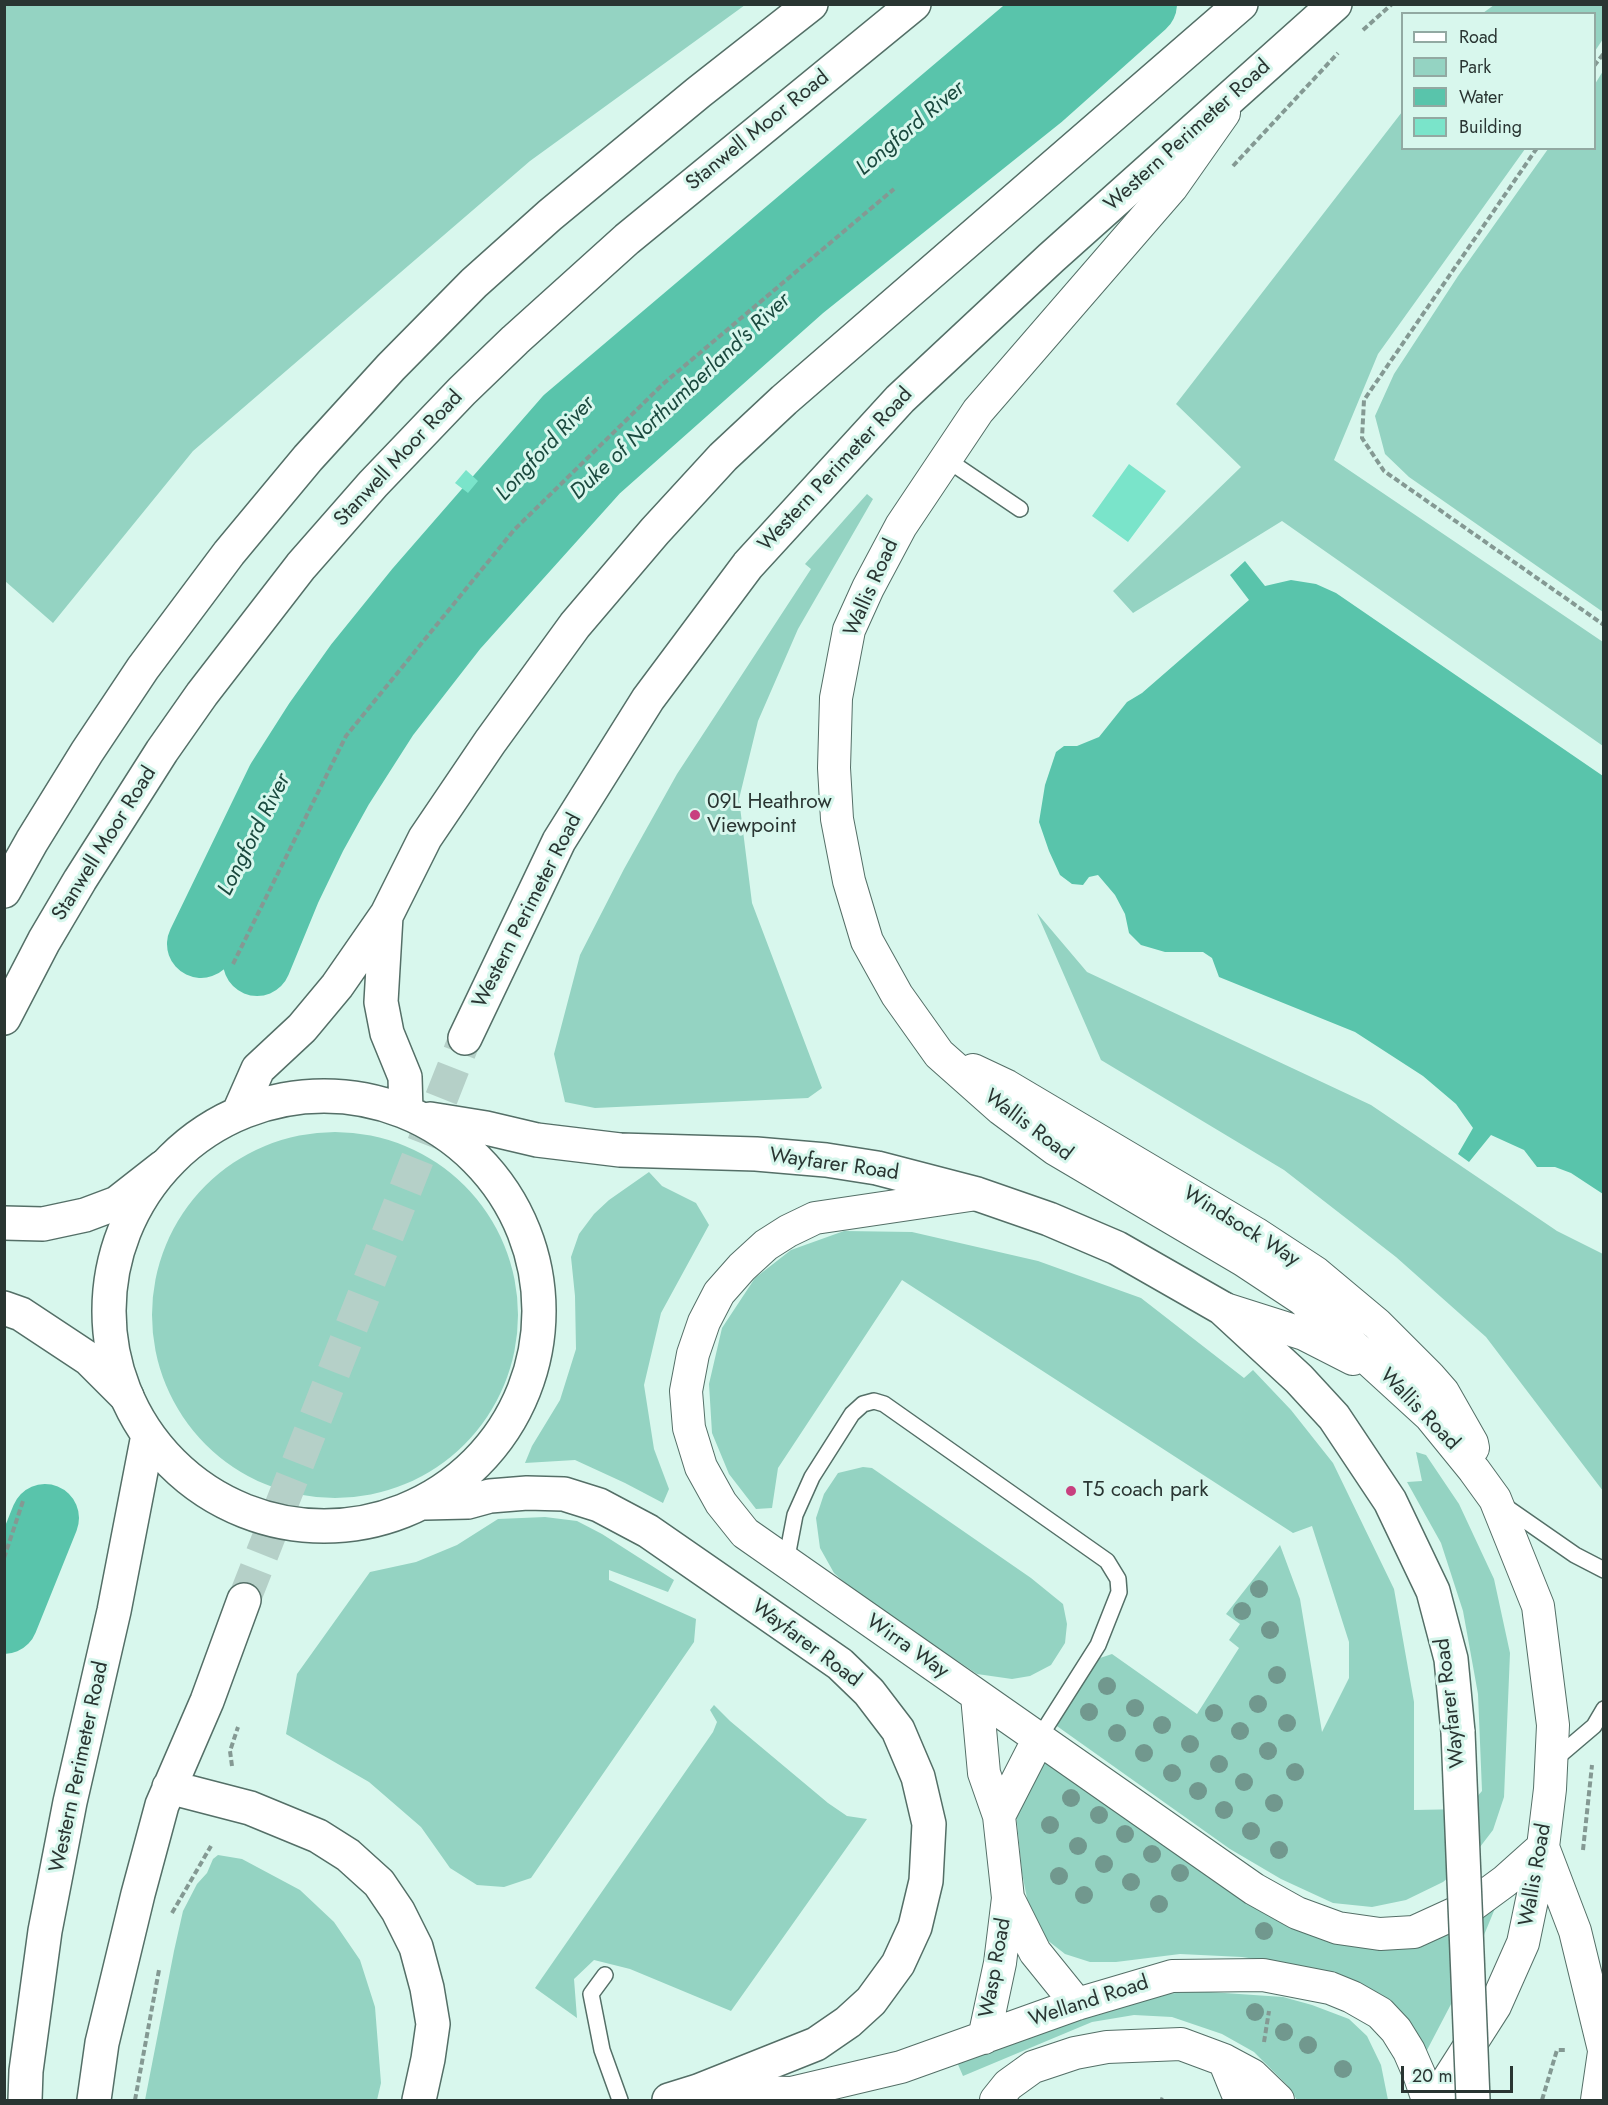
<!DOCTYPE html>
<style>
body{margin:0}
#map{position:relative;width:1608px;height:2105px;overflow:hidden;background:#d8f7ed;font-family:Jost,sans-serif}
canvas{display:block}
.frame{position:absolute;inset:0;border:6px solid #293532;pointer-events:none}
.legend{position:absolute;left:1401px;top:12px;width:195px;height:138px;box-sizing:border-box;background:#d8f7ed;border:2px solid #92a9a2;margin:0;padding:8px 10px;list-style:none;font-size:18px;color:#293532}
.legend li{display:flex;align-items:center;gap:12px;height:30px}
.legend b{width:30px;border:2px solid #92a9a2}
.scale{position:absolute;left:1401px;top:2066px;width:112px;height:27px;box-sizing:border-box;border:3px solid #293532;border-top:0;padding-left:8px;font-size:18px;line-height:21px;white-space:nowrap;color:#293532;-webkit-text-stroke:4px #d8f7ed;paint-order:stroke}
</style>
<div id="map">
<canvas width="1608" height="2105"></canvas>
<div class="frame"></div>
<ul class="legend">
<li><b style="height:8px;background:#fff"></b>Road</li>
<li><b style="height:16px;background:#94d3c2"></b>Park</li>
<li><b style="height:16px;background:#59c4ab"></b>Water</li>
<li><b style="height:16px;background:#7ae4ca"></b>Building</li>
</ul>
<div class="scale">20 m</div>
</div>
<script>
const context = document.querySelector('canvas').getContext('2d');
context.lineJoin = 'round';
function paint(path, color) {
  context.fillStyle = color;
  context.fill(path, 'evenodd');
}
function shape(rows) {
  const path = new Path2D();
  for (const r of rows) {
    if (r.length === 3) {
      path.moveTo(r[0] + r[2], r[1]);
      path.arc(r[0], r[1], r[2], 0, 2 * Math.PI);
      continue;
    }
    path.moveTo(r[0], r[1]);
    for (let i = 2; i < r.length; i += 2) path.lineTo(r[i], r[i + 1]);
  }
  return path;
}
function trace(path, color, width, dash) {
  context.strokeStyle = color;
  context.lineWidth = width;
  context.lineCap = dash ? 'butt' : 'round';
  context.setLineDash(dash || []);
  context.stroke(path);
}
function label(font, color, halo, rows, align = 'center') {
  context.font = font + ' Jost,sans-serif';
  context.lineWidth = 6;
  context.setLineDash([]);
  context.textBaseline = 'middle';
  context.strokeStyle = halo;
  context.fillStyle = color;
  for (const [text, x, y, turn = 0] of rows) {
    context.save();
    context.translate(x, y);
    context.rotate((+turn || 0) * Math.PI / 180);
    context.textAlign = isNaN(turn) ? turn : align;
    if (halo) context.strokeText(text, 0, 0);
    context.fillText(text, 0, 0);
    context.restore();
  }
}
paint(shape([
 [5,4,745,4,745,5,530,161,193,451,53,623,5,581],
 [1494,5,1603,5,1603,39,1595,51,1594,14,1483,13],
 [1603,71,1603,612,1409,477,1385,454,1375,416,1394,374,1458,276,1548,149,1594,148,1595,84],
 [1402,112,1402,148,1525,149,1378,354,1334,460,1603,642,1603,746,1282,521,1133,613,1113,591,1241,467,1176,404],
 [867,494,873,499,798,629,758,721,739,799,752,903,822,1088,808,1098,595,1108,565,1102,554,1054,580,955,624,869,677,774,811,569,805,564],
 [1037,913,1087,972,1371,1105,1557,1231,1603,1254,1603,1491,1486,1337,1396,1257,1284,1170,1101,1060],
 [335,1315,183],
 [649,1172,662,1186,696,1203,709,1225,661,1313,644,1385,654,1449,669,1489,663,1503,625,1483,575,1460,525,1463,532,1446,560,1400,576,1349,575,1296,571,1257,579,1234,594,1214,609,1200],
 [844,1231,912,1232,1038,1261,1141,1298,1244,1378,1253,1370,1291,1410,1333,1463,1394,1589,1414,1702,1414,1810,1466,1809,1482,1791,1478,1694,1463,1611,1441,1543,1407,1482,1422,1481,1416,1452,1426,1455,1459,1504,1494,1579,1510,1653,1504,1797,1493,1830,1470,1860,1443,1882,1406,1900,1372,1907,1333,1903,1281,1879,1230,1849,1054,1724,1100,1658,1112,1654,1197,1714,1239,1648,1229,1640,1240,1624,1226,1614,1280,1545,1300,1599,1322,1732,1349,1678,1349,1642,1312,1526,1293,1533,902,1280,778,1468,772,1508,756,1509,729,1474,712,1433,709,1384,722,1328,755,1278,791,1250],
 [863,1467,872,1468,1031,1578,1063,1604,1067,1624,1065,1643,1051,1665,1030,1676,1012,1679,977,1674,857,1594,834,1573,820,1548,816,1518,824,1494,838,1473],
 [545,1517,577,1521,602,1534,674,1580,668,1592,609,1570,609,1580,696,1619,694,1642,531,1878,504,1887,477,1885,450,1868,421,1827,369,1782,286,1734,297,1674,370,1572,416,1562,457,1545,498,1519],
 [714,1705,730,1721,828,1803,847,1816,867,1819,731,2011,630,1969,594,1960,574,1979,577,2018,535,1988,713,1732,717,1722,710,1710],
 [1034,1753,1252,1905,1300,1931,1339,1941,1496,1906,1472,1964,1426,2052,1385,2000,1314,1968,1242,1957,1180,1954,1116,1962,1090,1962,1065,1954,1042,1936,1030,1913,1022,1873,1016,1813],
 [218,1855,242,1859,300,1890,334,1922,360,1960,375,2007,381,2083,377,2100,145,2100,174,1951,183,1911,197,1884,207,1873,213,1859],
 [1195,1991,1283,1997,1312,2005,1349,2019,1367,2036,1381,2065,1388,2100,1297,2100,1287,2085,1254,2052,1222,2034,1172,2017,1134,2015,1092,2022,963,2076,953,2053,1138,1997]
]), '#94d3c2');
paint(shape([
 [1245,561,1265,586,1291,580,1316,584,1336,593,1603,776,1603,1194,1571,1173,1555,1167,1537,1167,1524,1150,1491,1135,1469,1162,1458,1154,1473,1128,1456,1104,1423,1076,1355,1032,1219,977,1212,958,1203,952,1165,952,1141,945,1129,933,1125,914,1115,895,1098,875,1089,877,1083,885,1072,884,1060,875,1049,851,1039,822,1045,785,1056,752,1064,746,1077,746,1099,737,1127,702,1142,693,1249,600,1230,575]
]), '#59c4ab');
trace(shape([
 [201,944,280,781,317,723,359,664,418,591,567,420,1058,4],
 [257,962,287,889,313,835,339,788,385,716,455,626,596,469,800,288,1041,95,1143,4],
 [4,1620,45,1518]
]), '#59c4ab', 68);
paint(shape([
 [1129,464,1166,491,1128,542,1092,516],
 [466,470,478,481,468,493,455,483]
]), '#7ae4ca');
trace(shape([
 [244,1600,465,1038]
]), '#b5d0c8', 33, [33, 16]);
const service = shape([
 [946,459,1020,509],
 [1503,1505,1575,1555,1604,1570],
 [786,1562,795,1515,812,1477,852,1414,863,1404,874,1401,884,1404,1107,1561,1118,1579,1119,1592,1098,1645,1039,1738],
 [1554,1760,1594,1726,1604,1709],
 [605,1975,591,1994,602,2050,620,2100]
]);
const minor = shape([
 [1224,113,1172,187,978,411,901,526,868,588,849,630,836,698,834,768,837,819,849,881,867,941,897,995,939,1054,1001,1109,1055,1149,1243,1260,1302,1299,1430,1416,1474,1470,1495,1499,1538,1606,1553,1725,1550,1789,1543,1847,1523,1943,1495,2006,1435,2100],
 [973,1070,1007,1086,1255,1233,1316,1273,1377,1324,1429,1376,1443,1392,1472,1443,1473,1448],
 [977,1194,815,1218,788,1231,766,1245,742,1267,719,1293,704,1322,693,1354,686,1391,689,1428,701,1467,721,1503,745,1533,1254,1889,1297,1913,1338,1928,1380,1934,1414,1932,1471,1906,1505,1881,1543,1847],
 [1222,1308,1304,1334,1353,1359],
 [977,1696,984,1773,999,1816,1008,1898,1000,1963,984,2038],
 [999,1816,1039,1738],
 [1543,1847,1575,1931,1604,2050],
 [1008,1898,1035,1952,1077,2004],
 [1224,2060,1237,2092,1247,2100],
 [699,2091,791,2093,901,2067,1077,2004,1172,1976,1263,1975,1330,1988,1352,1997,1380,2013,1396,2030,1409,2051,1419,2074,1428,2100],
 [996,2100,1008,2085,1033,2067,1075,2053,1107,2047,1181,2044,1224,2060,1252,2075,1278,2100],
 [1597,2100,1604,2052]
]);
const tertiary = shape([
 [386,916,381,1002,387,1033,405,1077,406,1111],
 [465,1038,559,841,648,699,748,565,900,399,1051,258,1335,4],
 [324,1311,215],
 [239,1112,258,1069,302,1028,337,986,387,914,425,838,490,742,575,625,655,531,723,457,784,400,1241,4],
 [430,1119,486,1128,537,1140,620,1150,756,1154,826,1160,877,1168,977,1194,1049,1219,1117,1248,1222,1308,1299,1379,1334,1417,1390,1501,1433,1591,1451,1659,1458,1732],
 [425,1503,468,1502,490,1496,527,1493,564,1494,599,1505,648,1531,840,1664,869,1692,898,1730,918,1777,929,1824,926,1881,915,1927,898,1964,871,2001,848,2022,816,2044,698,2091,669,2100],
 [169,1787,250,1808,318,1836,348,1855,379,1883,398,1911,416,1947,427,1988,433,2024,428,2059,419,2100],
 [25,2100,26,2071,45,1931,70,1802,114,1611,148,1435],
 [94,2100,102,2043,138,1894,162,1805,207,1701,244,1600]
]);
const primary = shape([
 [4,891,32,841,87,752,143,668,229,553,308,458,391,367,474,283,550,215,699,92,811,4],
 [4,1018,44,941,80,880,162,751,202,694,301,566,373,484,462,391,515,340,627,239,914,4]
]);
const motorway = shape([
 [4,1223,43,1224,85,1215,117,1203,163,1167],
 [4,1308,21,1314,89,1359,127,1397]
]);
trace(service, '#546f67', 18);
trace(minor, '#546f67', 34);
trace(tertiary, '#546f67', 36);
trace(primary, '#546f67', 36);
trace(motorway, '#546f67', 36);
trace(shape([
 [1363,30,1392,4],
 [1594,66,1604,53],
 [1537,148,1364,400,1362,438,1384,471,1604,625],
 [1233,166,1338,53],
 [233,964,346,736,514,530,663,384,894,189],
 [4,1558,23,1501],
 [232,1766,230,1751,238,1727],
 [1583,1850,1592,1765],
 [172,1913,211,1846],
 [1264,2042,1269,2011],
 [1160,2099,1163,2100],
 [135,2100,159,1970],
 [1542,2100,1557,2050,1567,2050]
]), '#849993', 4, [6, 3]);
trace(service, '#fff', 15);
trace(minor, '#fff', 32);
trace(tertiary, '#fff', 33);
trace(primary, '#fff', 33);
trace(motorway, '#fff', 33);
const tertiaryBridge = shape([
 [1458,1732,1473,2100]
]);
trace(tertiaryBridge, '#546f67', 36, []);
trace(tertiaryBridge, '#fff', 33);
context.fillStyle = '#71988e';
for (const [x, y] of [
 [1259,1589],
 [1242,1611],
 [1270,1630],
 [1277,1675],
 [1107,1686],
 [1258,1704],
 [1135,1708],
 [1089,1712],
 [1214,1713],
 [1287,1723],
 [1162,1725],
 [1240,1731],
 [1117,1733],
 [1190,1744],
 [1268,1751],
 [1144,1753],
 [1219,1764],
 [1295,1772],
 [1172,1773],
 [1244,1782],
 [1198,1791],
 [1071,1798],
 [1274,1803],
 [1224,1810],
 [1099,1815],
 [1050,1825],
 [1251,1831],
 [1125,1834],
 [1078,1846],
 [1279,1850],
 [1152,1854],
 [1104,1864],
 [1180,1873],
 [1059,1876],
 [1131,1882],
 [1084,1895],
 [1159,1904],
 [1264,1931],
 [1255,2012],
 [1284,2032],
 [1308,2045],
 [1343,2069]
]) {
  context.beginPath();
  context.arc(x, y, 9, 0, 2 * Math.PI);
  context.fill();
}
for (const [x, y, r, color] of [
 [695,815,6,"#c8407f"],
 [1071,1491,6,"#c8407f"]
]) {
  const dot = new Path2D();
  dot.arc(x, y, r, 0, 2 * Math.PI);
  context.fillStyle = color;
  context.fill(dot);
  trace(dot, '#d8f7ed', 2);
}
label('21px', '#293532', '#d8f7ed', [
 ["Stanwell Moor Road",758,131,-39],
 ["Western Perimeter Road",1188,136,-42],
 ["Stanwell Moor Road",399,459,-47],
 ["Western Perimeter Road",836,470,-47],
 ["Wallis Road",872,588,-66],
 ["Stanwell Moor Road",105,844,-58],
 ["Western Perimeter Road",528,911,-63],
 ["Wallis Road",1028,1126,37],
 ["Wayfarer Road",834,1165,8],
 ["Windsock Way",1241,1227,32],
 ["Wallis Road",1419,1410,46],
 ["Wayfarer Road",806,1644,37],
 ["Wirra Way",907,1647,35],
 ["Wayfarer Road",1451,1703,-97],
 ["Western Perimeter Road",80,1767,-78],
 ["Wallis Road",1536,1875,-80],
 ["Wasp Road",996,1968,-80],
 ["Welland Road",1089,2002,-18]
]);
label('21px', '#293532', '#d8f7ed', [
 ["09L Heathrow",707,803],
 ["Viewpoint",707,827],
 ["T5 coach park",1083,1491]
], 'left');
label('italic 22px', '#1a493e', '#d8f7ed', [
 ["Longford River",911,129,-40],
 ["Duke of Northumberland's River",681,397,-43],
 ["Longford River",546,449,-47],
 ["Longford River",255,835,-63]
]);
</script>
